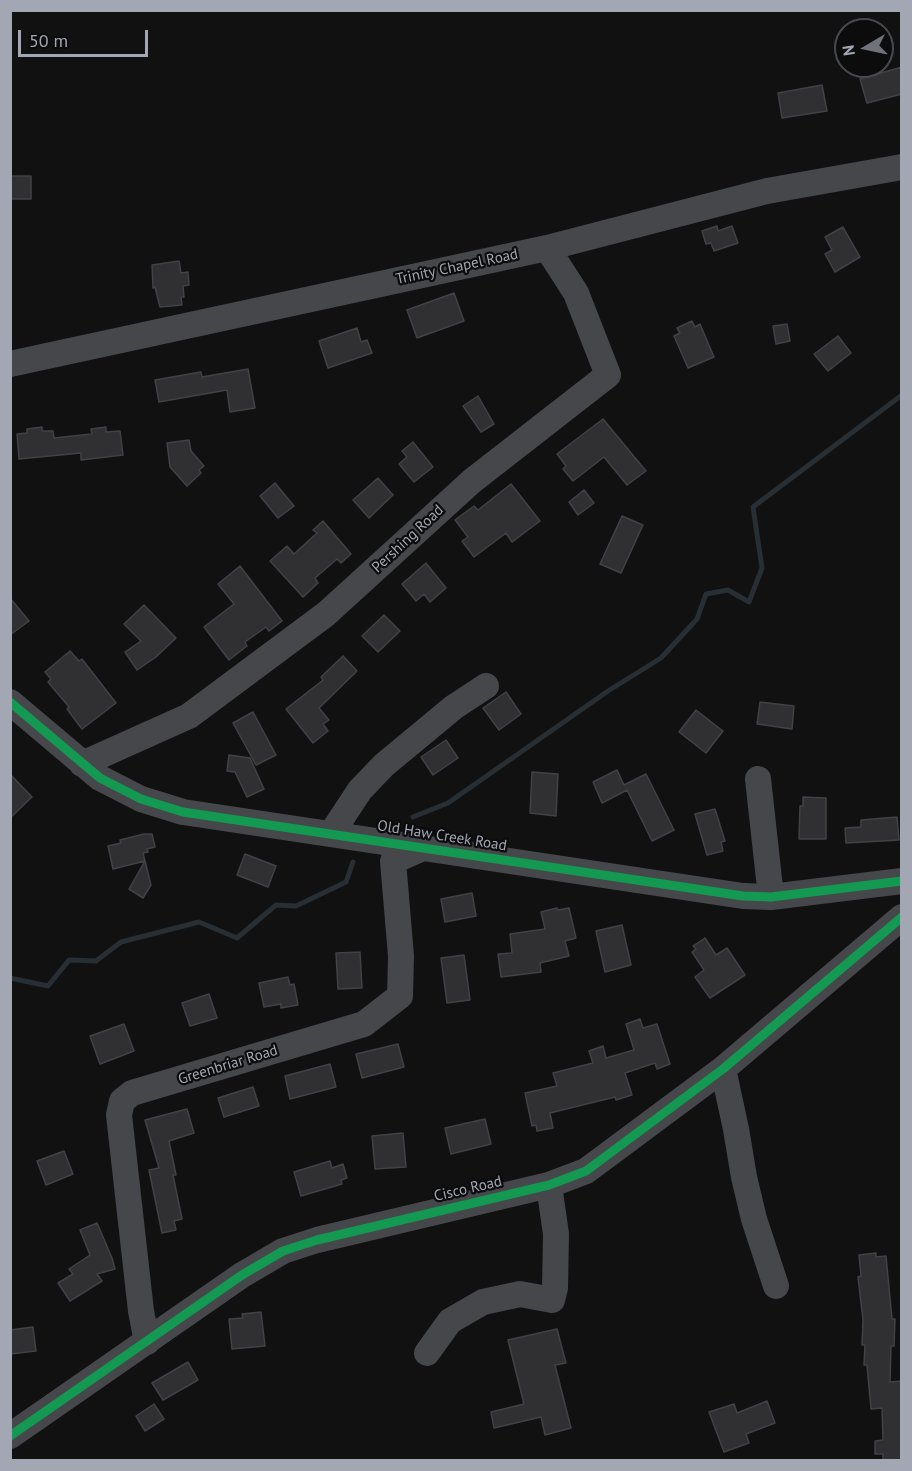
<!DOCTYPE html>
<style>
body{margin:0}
#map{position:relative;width:912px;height:1471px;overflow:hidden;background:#111112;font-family:"PT Sans",sans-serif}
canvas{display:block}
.frame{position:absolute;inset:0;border:12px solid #a2a7b3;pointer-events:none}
.north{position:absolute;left:834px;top:18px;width:60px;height:60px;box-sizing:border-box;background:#0c0c0d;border:2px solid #484a4f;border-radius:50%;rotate:261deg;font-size:16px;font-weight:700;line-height:24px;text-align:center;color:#a2a7b3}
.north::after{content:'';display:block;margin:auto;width:21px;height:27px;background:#6f727b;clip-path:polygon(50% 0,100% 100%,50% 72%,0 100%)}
.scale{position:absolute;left:18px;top:30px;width:130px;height:27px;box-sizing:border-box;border:3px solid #a2a7b3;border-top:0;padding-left:8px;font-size:18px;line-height:21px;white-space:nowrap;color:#a2a7b3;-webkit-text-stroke:4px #0c0c0d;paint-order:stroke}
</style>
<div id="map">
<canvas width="912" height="1471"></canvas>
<div class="frame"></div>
<div class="north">N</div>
<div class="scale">50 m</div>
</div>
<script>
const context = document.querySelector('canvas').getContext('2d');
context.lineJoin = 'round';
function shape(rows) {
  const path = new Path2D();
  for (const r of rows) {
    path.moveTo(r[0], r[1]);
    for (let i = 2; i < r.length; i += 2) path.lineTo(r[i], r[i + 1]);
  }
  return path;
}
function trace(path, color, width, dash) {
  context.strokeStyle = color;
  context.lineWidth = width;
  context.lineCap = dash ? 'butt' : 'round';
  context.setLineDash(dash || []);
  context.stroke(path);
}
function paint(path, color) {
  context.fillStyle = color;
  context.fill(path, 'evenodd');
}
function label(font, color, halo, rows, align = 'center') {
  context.font = font + ' "PT Sans",sans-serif';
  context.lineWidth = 4.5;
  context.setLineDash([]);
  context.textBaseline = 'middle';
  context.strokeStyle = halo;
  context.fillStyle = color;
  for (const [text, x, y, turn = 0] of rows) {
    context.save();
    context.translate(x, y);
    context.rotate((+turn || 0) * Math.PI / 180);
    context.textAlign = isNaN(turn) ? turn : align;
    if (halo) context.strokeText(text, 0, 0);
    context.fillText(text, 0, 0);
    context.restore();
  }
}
trace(shape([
 [413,817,448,803,608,691,661,658,697,619,706,594,728,590,749,602,762,568,753,507,902,395],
 [10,978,48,986,69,960,96,961,121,942,199,922,237,938,276,905,296,906,346,882,353,862]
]), '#272e34', 5);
const building = shape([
 [902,67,902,94,867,103,860,79,902,67],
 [822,85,827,111,782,118,778,93,822,85],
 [10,176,31,176,31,199,10,199,10,176],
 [717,226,718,231,732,226,738,243,714,251,711,243,706,244,702,231,717,226],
 [843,227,860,257,835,272,825,254,832,250,825,237,843,227],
 [179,261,181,273,188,272,189,285,183,286,184,297,181,297,182,305,160,307,155,287,153,288,152,265,179,261],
 [454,293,464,321,417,338,407,310,454,293],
 [692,321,695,327,700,324,714,357,688,368,674,336,680,333,677,328,692,321],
 [787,324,790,341,776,344,773,326,787,324],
 [357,328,361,342,367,340,372,353,328,368,319,341,357,328],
 [838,336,851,353,828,371,814,354,838,336],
 [248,369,255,408,230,412,227,390,159,402,155,380,201,372,202,377,248,369],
 [478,396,494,424,481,432,463,406,478,396],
 [603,419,646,471,627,485,604,457,573,481,563,469,566,466,557,454,603,419],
 [42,427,42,431,53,431,54,438,92,434,91,429,106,427,106,432,120,431,123,455,81,460,81,453,19,459,17,434,27,433,27,429,42,427],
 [189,440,191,451,204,466,199,470,201,473,187,486,170,467,167,443,189,440],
 [413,442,433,467,414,482,399,464,407,457,402,451,413,442],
 [378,478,393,495,369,518,353,500,378,478],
 [275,483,294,506,278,518,260,496,275,483],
 [511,484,540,521,512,542,506,533,474,557,462,541,468,537,455,520,474,506,478,510,511,484],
 [584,490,594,503,578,515,569,502,584,490],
 [622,516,643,525,621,573,600,564,622,516],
 [323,521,351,554,341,563,337,559,315,578,318,583,303,597,270,561,287,546,294,554,317,533,313,530,323,521],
 [426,563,446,588,430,602,424,594,416,601,402,584,426,563],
 [240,566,282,621,269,631,266,627,245,642,247,646,229,660,204,627,234,604,218,584,240,566],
 [10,598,29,621,10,635,10,598],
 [144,605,176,638,156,657,137,670,125,652,141,641,124,624,144,605],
 [384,615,400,631,378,652,362,636,384,615],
 [70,651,79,661,82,659,116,703,82,729,67,709,69,707,48,682,51,679,45,672,70,651],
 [343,656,357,671,319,708,329,720,323,724,328,731,313,743,286,709,323,680,321,677,343,656],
 [506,692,521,714,499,730,483,708,506,692],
 [760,702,794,706,792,729,757,724,760,702],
 [696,710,723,731,706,753,679,732,696,710],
 [253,712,276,755,256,765,233,723,253,712],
 [446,740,458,758,433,775,421,757,446,740],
 [229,755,250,758,264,789,247,797,235,772,227,771,229,755],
 [617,770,624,785,646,774,674,830,652,841,627,790,602,803,593,782,617,770],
 [532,772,558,774,556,816,530,813,532,772],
 [10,774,32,797,10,818,10,774],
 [803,797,826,798,826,839,799,839,800,806,803,806,803,797],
 [715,809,725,841,721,842,723,851,707,855,695,814,715,809],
 [897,817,899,840,846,843,845,828,861,827,861,820,897,817],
 [144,834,152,834,155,847,147,849,148,852,143,853,151,885,143,898,129,889,145,861,113,869,108,846,121,843,120,840,144,834],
 [245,854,276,866,268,887,237,875,245,854],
 [472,893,476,916,445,922,441,899,472,893],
 [557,908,558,910,569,908,576,938,565,941,569,956,540,963,541,972,501,977,498,954,512,953,510,934,545,929,541,912,557,908],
 [622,925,631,965,605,972,596,931,622,925],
 [705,938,716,955,727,948,745,975,710,998,695,977,704,970,692,952,696,949,693,946,705,938],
 [360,952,362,988,338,989,336,953,360,952],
 [464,955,470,1000,447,1003,441,958,464,955],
 [288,977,290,985,294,984,298,1005,281,1008,281,1004,264,1007,259,983,288,977],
 [209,994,217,1018,190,1026,182,1003,209,994],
 [640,1019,643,1028,657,1024,670,1064,657,1069,655,1063,625,1073,632,1095,616,1100,615,1097,550,1113,553,1128,537,1131,536,1125,532,1126,525,1093,557,1086,553,1073,593,1063,589,1051,603,1046,606,1058,634,1050,626,1024,640,1019],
 [124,1024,134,1051,100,1064,90,1036,124,1024],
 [398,1044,404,1067,362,1078,356,1054,398,1044],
 [330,1064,336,1087,290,1099,285,1076,330,1064],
 [253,1087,259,1106,224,1117,218,1098,253,1087],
 [187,1109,194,1133,169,1141,176,1175,173,1175,182,1219,174,1221,176,1230,162,1233,149,1170,159,1168,145,1120,187,1109],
 [485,1119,491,1144,451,1154,445,1128,485,1119],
 [403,1133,406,1167,375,1169,372,1136,403,1133],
 [64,1151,73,1174,46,1185,37,1161,64,1151],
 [330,1161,332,1168,343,1164,347,1178,341,1180,342,1184,301,1196,294,1172,330,1161],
 [97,1223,112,1258,115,1269,97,1274,102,1281,70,1301,58,1283,73,1274,69,1269,90,1255,80,1230,97,1223],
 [876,1253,876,1257,886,1256,892,1319,895,1319,894,1346,891,1346,890,1382,902,1381,902,1461,883,1461,883,1454,875,1454,875,1441,883,1440,882,1408,871,1409,867,1365,864,1365,865,1345,862,1345,863,1320,858,1277,861,1276,859,1255,876,1253],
 [261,1312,265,1346,232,1349,229,1319,243,1318,242,1314,261,1312],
 [33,1327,36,1351,10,1354,10,1330,33,1327],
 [557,1329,566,1363,555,1365,571,1428,545,1435,541,1417,494,1428,491,1412,524,1404,508,1340,557,1329],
 [188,1362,198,1380,163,1400,152,1383,188,1362],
 [767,1401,775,1423,746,1434,749,1443,724,1452,709,1412,734,1404,737,1413,767,1401],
 [154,1404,164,1419,145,1431,136,1416,154,1404]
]);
paint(building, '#303032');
trace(building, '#404246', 1.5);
trace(shape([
 [10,364,547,248,767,191,902,167],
 [10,702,100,778,141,799,183,812,743,896,771,897,902,881],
 [82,764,189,716,326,614,472,481,608,375,576,293,547,248],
 [758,779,771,897],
 [331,834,360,790,384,765,454,707,486,686],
 [723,1069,736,1129,744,1177,754,1219,776,1286],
 [147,1342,141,1311,119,1115,122,1101,132,1093,364,1024,400,996,401,956,393,861,423,848],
 [427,1353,450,1321,483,1302,520,1294,552,1300,555,1288,556,1234,549,1185],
 [10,1436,242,1275,283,1251,317,1240,549,1185,586,1171,723,1069,902,917]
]), '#46474a', 26);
trace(shape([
 [10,702,100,778,141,799,183,812,743,896,771,897,902,881],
 [10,1436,242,1275,283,1251,317,1240,549,1185,586,1171,723,1069,902,917]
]), '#139951', 9);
label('15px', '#a2a7b3', '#0c0c0d', [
 ["Trinity Chapel Road",457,267,-12],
 ["Pershing Road",408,539,-43],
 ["Old Haw Creek Road",442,836,9],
 ["Greenbriar Road",228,1065,-17],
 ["Cisco Road",468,1189,-13]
]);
</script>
